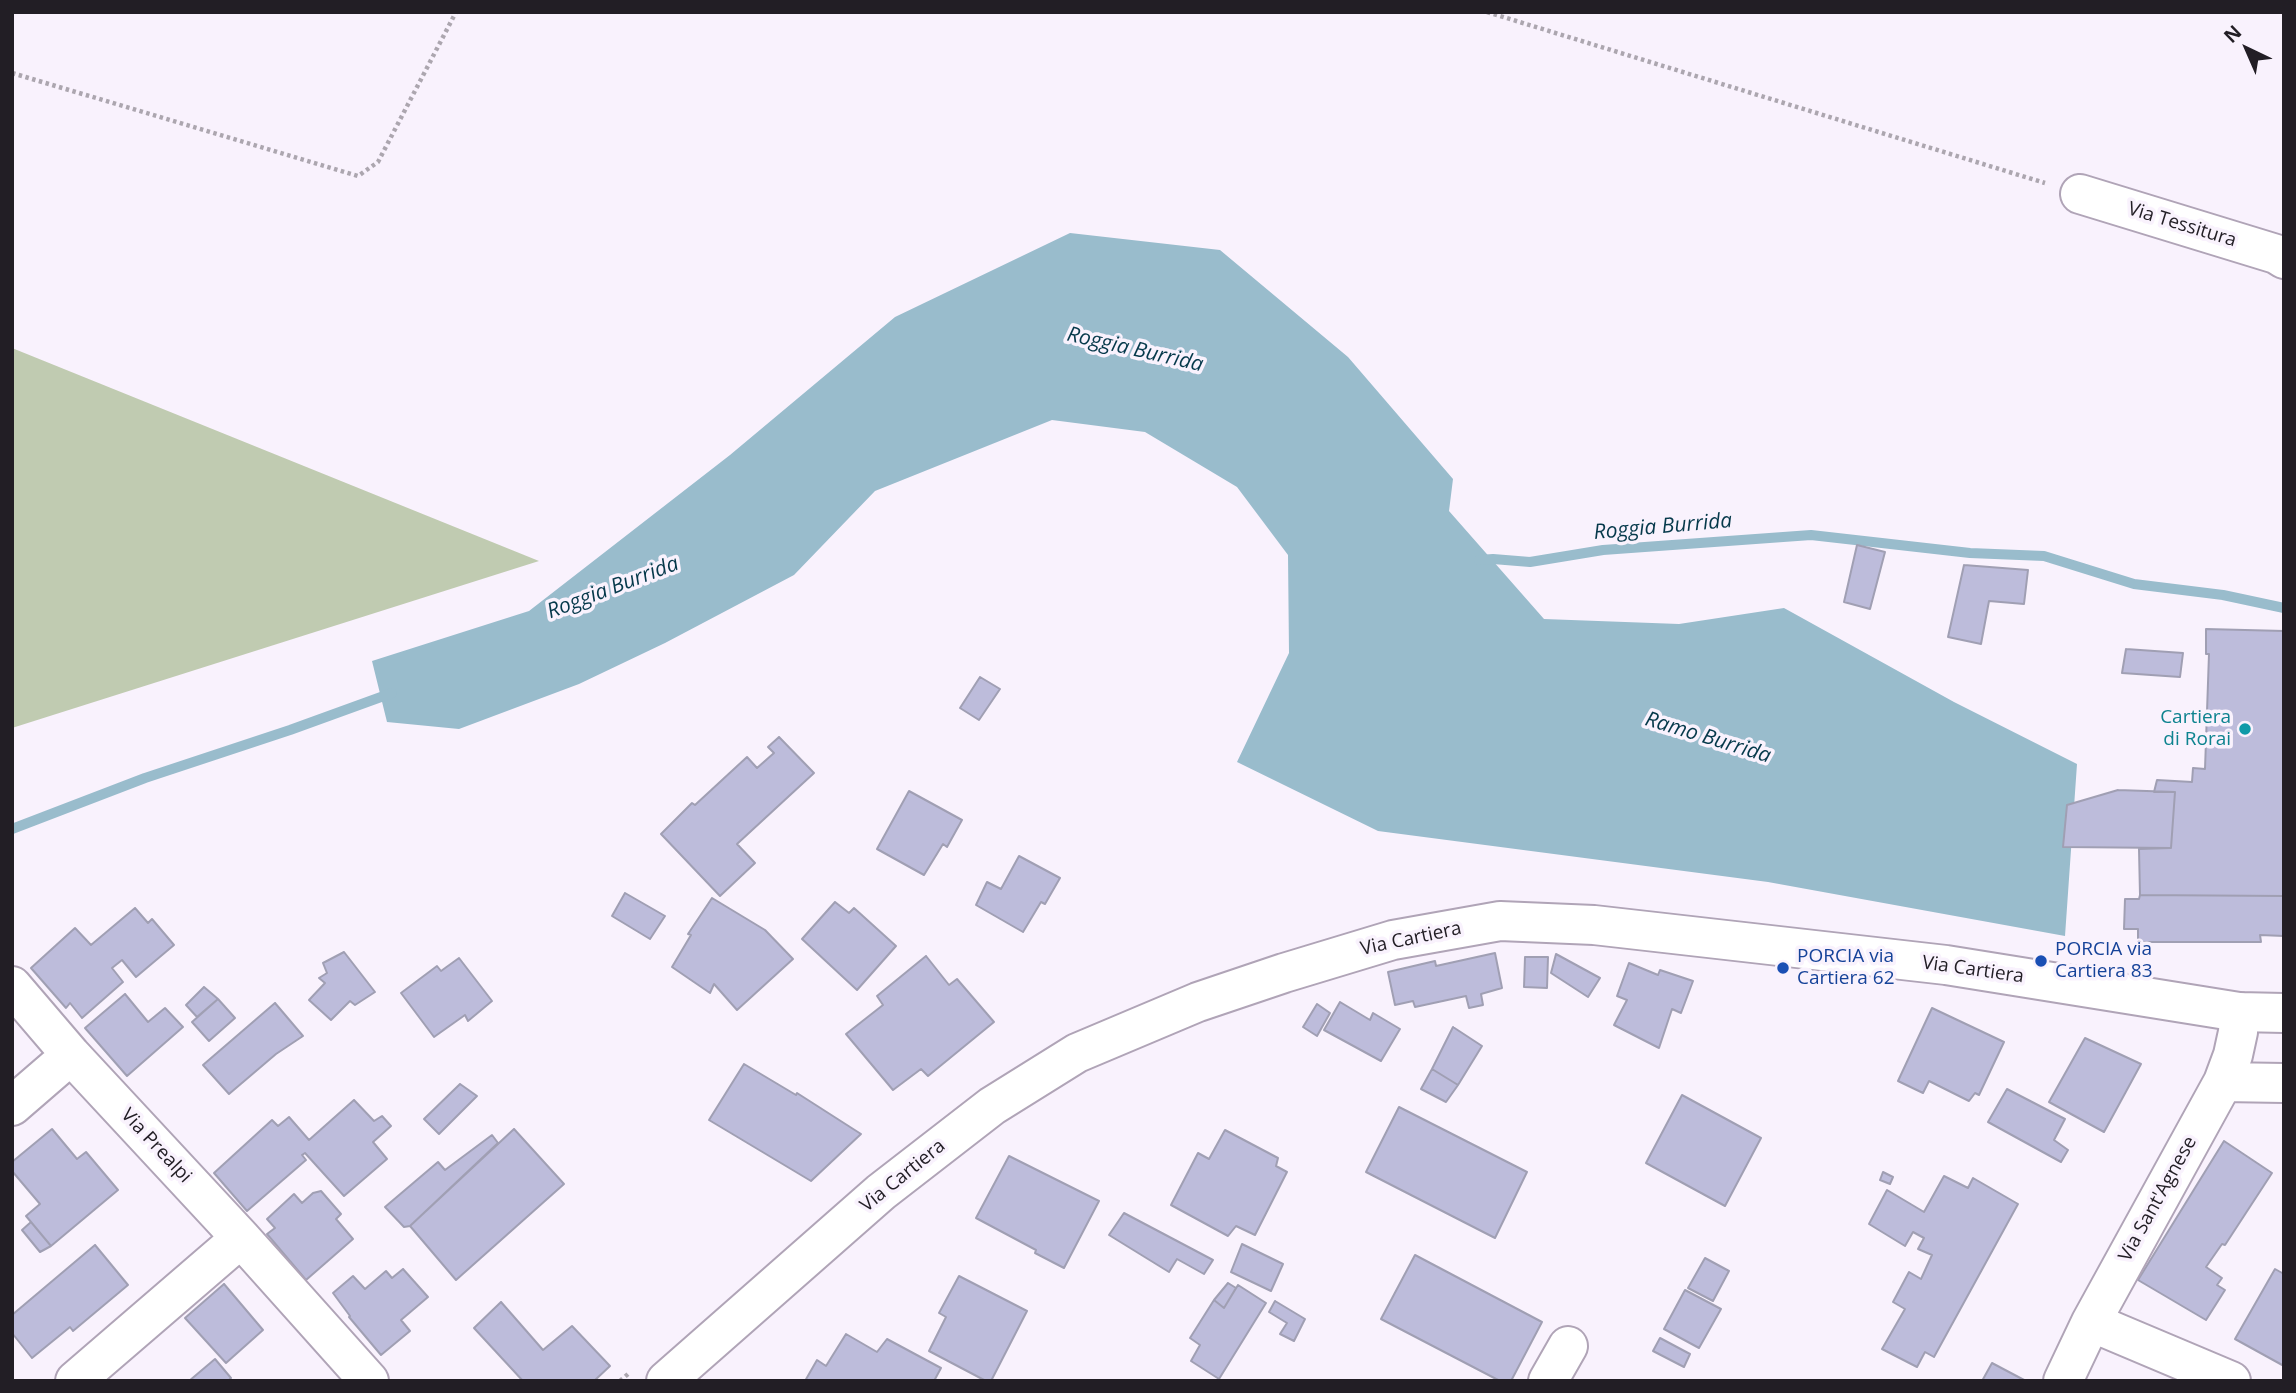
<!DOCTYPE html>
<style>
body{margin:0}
#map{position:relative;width:2296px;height:1393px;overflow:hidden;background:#f9f2fd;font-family:"Open Sans",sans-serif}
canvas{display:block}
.frame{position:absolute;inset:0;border:14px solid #221e25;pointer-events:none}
.north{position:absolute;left:2212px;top:14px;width:70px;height:70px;-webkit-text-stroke:5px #f9f2fd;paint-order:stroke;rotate:316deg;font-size:19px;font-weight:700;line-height:28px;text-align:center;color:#221e25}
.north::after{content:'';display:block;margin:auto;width:24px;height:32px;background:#221e25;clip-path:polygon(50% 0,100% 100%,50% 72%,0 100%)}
</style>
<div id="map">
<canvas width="2296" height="1393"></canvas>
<div class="frame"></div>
<div class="north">N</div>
</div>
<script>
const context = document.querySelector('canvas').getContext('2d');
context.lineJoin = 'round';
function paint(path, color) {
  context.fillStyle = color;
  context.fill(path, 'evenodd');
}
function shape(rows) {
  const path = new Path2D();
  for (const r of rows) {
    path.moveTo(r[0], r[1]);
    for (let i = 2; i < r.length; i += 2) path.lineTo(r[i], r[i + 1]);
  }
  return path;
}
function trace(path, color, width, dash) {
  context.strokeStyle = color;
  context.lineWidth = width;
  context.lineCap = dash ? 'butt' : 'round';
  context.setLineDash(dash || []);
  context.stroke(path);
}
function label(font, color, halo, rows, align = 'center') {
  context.font = font + ' "Open Sans",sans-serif';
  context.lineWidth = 7;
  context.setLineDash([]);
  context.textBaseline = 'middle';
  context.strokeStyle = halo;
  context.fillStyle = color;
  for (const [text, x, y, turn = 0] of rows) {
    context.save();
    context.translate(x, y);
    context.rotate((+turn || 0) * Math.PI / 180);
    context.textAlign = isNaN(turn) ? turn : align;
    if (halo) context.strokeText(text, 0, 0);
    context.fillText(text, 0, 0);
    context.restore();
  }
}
paint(shape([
 [12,348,539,561,12,728]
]), '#c0cbb1');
paint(shape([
 [1070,233,1220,250,1348,357,1453,479,1449,511,1544,619,1679,624,1784,608,1954,702,2077,764,2065,936,1768,882,1378,831,1237,762,1289,653,1288,555,1237,487,1145,432,1052,420,875,491,794,575,665,643,579,684,459,729,387,722,372,661,529,611,730,455,895,317]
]), '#99bccc');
trace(shape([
 [1479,560,1493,559,1530,562,1603,550,1811,535,1970,553,2044,556,2134,584,2223,595,2284,608],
 [12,829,145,778,290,730,392,693]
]), '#99bccc', 10);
const building = shape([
 [1857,545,1885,552,1870,609,1844,602,1857,545],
 [1964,565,2028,570,2024,604,1989,601,1981,644,1948,637,1964,565],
 [2206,629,2284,631,2284,896,2140,895,2139,849,2171,848,2175,792,2154,792,2157,780,2192,782,2193,768,2205,769,2209,654,2206,654,2206,629],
 [2126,649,2183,653,2180,677,2122,673,2126,649],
 [980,677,1000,689,979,720,960,708,980,677],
 [779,737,814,773,737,844,755,863,720,896,661,834,692,803,695,805,747,757,757,768,774,753,768,747,779,737],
 [2118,790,2175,792,2171,848,2063,847,2067,805,2118,790],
 [909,791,962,820,947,847,943,844,924,875,877,849,909,791],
 [1019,856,1060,878,1045,904,1041,902,1023,932,976,905,987,882,1001,889,1019,856],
 [625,893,665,916,650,939,612,916,625,893],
 [2140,895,2284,896,2284,936,2260,935,2261,942,2138,942,2138,929,2124,929,2125,899,2139,899,2140,895],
 [712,898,765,930,793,959,737,1010,714,984,710,993,672,967,691,935,688,934,712,898],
 [835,902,849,913,854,908,896,946,857,990,802,939,835,902],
 [135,908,148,923,152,919,174,945,136,977,122,960,112,968,123,982,82,1018,70,1003,66,1008,31,968,75,928,91,945,135,908],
 [344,952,375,992,355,1005,350,1001,331,1020,309,1000,325,983,319,978,327,973,323,963,344,952],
 [1495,953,1502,988,1481,994,1483,1005,1469,1008,1466,996,1415,1007,1413,1001,1395,1005,1388,972,1435,961,1436,966,1495,953],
 [1556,954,1600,978,1588,997,1551,973,1556,954],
 [926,956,949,985,957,979,994,1022,928,1076,921,1069,893,1090,846,1034,883,1005,877,996,926,956],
 [1525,957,1548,957,1547,988,1524,987,1525,957],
 [459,958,492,1001,468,1021,465,1015,434,1037,401,993,437,966,441,971,459,958],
 [1629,963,1658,975,1660,970,1693,981,1681,1013,1672,1009,1659,1048,1614,1025,1627,1000,1617,996,1629,963],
 [204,987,218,999,197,1017,186,1005,204,987],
 [125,994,148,1022,165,1008,183,1027,127,1076,85,1028,125,994],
 [218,999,235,1018,209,1041,192,1022,218,999],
 [1340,1002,1370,1020,1373,1013,1400,1029,1381,1061,1324,1030,1340,1002],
 [275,1003,303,1036,276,1054,229,1094,203,1065,275,1003],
 [1317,1004,1330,1013,1317,1036,1303,1027,1317,1004],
 [1932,1008,2004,1042,1979,1095,1975,1093,1969,1101,1929,1081,1923,1093,1898,1081,1932,1008],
 [1453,1027,1482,1046,1458,1085,1432,1069,1453,1027],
 [2085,1038,2141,1064,2104,1132,2049,1102,2085,1038],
 [744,1064,796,1095,797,1093,861,1134,811,1181,709,1120,744,1064],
 [1432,1069,1458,1085,1446,1102,1421,1089,1432,1069],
 [460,1084,477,1096,439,1134,424,1119,460,1084],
 [2007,1089,2065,1119,2054,1140,2068,1150,2061,1162,1988,1122,2007,1089],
 [1682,1095,1761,1138,1725,1206,1646,1163,1682,1095],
 [354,1100,374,1121,382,1116,391,1126,373,1142,387,1159,344,1196,305,1153,302,1155,306,1160,247,1211,214,1173,272,1120,278,1126,289,1117,309,1140,354,1100],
 [1399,1107,1527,1172,1495,1238,1366,1172,1399,1107],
 [52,1129,77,1159,86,1152,118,1190,51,1246,26,1216,40,1204,12,1171,12,1162,52,1129],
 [514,1129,564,1184,456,1280,410,1226,514,1129],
 [1225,1130,1278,1158,1276,1166,1287,1172,1255,1235,1236,1226,1228,1236,1171,1205,1198,1153,1209,1159,1225,1130],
 [492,1135,498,1143,410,1226,404,1227,385,1207,438,1162,445,1170,492,1135],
 [2224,1141,2272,1173,2225,1245,2222,1244,2206,1267,2222,1278,2217,1285,2225,1290,2206,1320,2138,1280,2224,1141],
 [1009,1156,1099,1201,1064,1268,1035,1253,1036,1250,976,1218,1009,1156],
 [1883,1172,1893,1177,1890,1184,1880,1180,1883,1172],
 [1944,1176,1968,1188,1973,1178,2018,1204,1934,1357,1925,1352,1917,1367,1882,1349,1905,1309,1893,1302,1909,1272,1921,1279,1932,1255,1918,1249,1924,1238,1913,1232,1905,1246,1869,1224,1887,1190,1924,1212,1944,1176],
 [321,1191,341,1214,336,1219,353,1239,306,1280,267,1234,275,1228,267,1219,294,1194,302,1203,313,1193,321,1191],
 [1124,1213,1213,1260,1204,1274,1177,1259,1169,1272,1109,1235,1124,1213],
 [31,1222,51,1246,40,1252,22,1230,31,1222],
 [1242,1244,1283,1264,1271,1291,1231,1272,1242,1244],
 [95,1245,128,1285,73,1331,70,1327,32,1358,12,1333,12,1315,95,1245],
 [1415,1255,1542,1322,1511,1381,1500,1381,1381,1319,1415,1255],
 [1705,1258,1729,1271,1713,1301,1688,1288,1705,1258],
 [403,1269,428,1297,401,1320,410,1331,381,1355,349,1317,350,1316,333,1293,353,1276,365,1289,386,1271,392,1278,403,1269],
 [2275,1269,2284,1274,2284,1366,2235,1339,2275,1269],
 [959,1276,1027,1311,991,1381,986,1381,929,1351,946,1317,939,1313,959,1276],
 [1228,1283,1236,1288,1224,1308,1214,1300,1228,1283],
 [224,1284,263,1330,226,1363,185,1318,224,1284],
 [1238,1285,1266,1303,1219,1379,1191,1361,1200,1345,1190,1338,1214,1300,1224,1308,1238,1285],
 [1685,1290,1721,1309,1699,1348,1664,1329,1685,1290],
 [1275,1301,1305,1319,1294,1341,1280,1334,1287,1323,1269,1312,1275,1301],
 [501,1302,543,1350,572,1326,610,1366,594,1381,523,1381,474,1328,501,1302],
 [846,1334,877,1352,887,1339,941,1368,934,1381,805,1381,817,1360,826,1366,846,1334],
 [1660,1338,1690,1354,1684,1367,1653,1351,1660,1338],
 [215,1359,231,1378,228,1381,189,1381,215,1359],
 [1992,1363,2026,1381,1982,1381,1992,1363]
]);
paint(building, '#bdbcdb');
trace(building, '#a09fb3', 2);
const minor = shape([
 [2080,194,2276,254,2284,259],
 [12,986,71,1055,241,1238,369,1381],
 [2223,1082,2284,1083],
 [12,1106,71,1055],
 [2091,1322,2231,1381],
 [75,1381,241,1238],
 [1548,1381,1568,1346],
 [2063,1381,2091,1322,2223,1082,2233,1055,2238,1032,2239,1012]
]);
const major = shape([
 [666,1381,881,1192,992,1106,1077,1053,1198,1002,1284,973,1393,940,1500,921,1594,925,1946,965,2239,1012,2284,1013]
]);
trace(minor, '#b0a4b7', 42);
trace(major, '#b0a4b7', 42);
trace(shape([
 [1487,12,2045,183],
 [12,73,358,176,378,162,456,12],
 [620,1381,628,1374]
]), '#aca6af', 4.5, [3.5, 3.5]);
trace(minor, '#fff', 38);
trace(major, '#fff', 38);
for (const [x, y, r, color] of [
 [2245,729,7,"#0f9aa8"],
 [2041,961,7,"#1a4fb4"],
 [1783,968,7,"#1a4fb4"]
]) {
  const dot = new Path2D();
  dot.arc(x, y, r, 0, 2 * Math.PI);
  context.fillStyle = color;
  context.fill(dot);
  trace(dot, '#f9f2fd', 2.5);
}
label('19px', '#221e25', '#f9f2fd', [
 ["Via Tessitura",2182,225,17],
 ["Via Cartiera",1411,939,-12],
 ["Via Cartiera",1973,970,8],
 ["Via Prealpi",156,1146,47],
 ["Via Cartiera",903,1176,-39],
 ["Via Sant'Agnese",2158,1199,-61]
]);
label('19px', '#0d838f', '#f9f2fd', [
 ["Cartiera",2231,718],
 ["di Rorai",2231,740]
], 'right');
label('19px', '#164399', '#f9f2fd', [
 ["PORCIA via",2055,950],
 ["Cartiera 83",2055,972],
 ["PORCIA via",1797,957],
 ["Cartiera 62",1797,979]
], 'left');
label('italic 21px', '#06394b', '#f9f2fd', [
 ["Roggia Burrida",1135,350,13],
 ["Roggia Burrida",1663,527,-5],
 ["Roggia Burrida",613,588,-21],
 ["Ramo Burrida",1708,738,17]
]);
</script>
